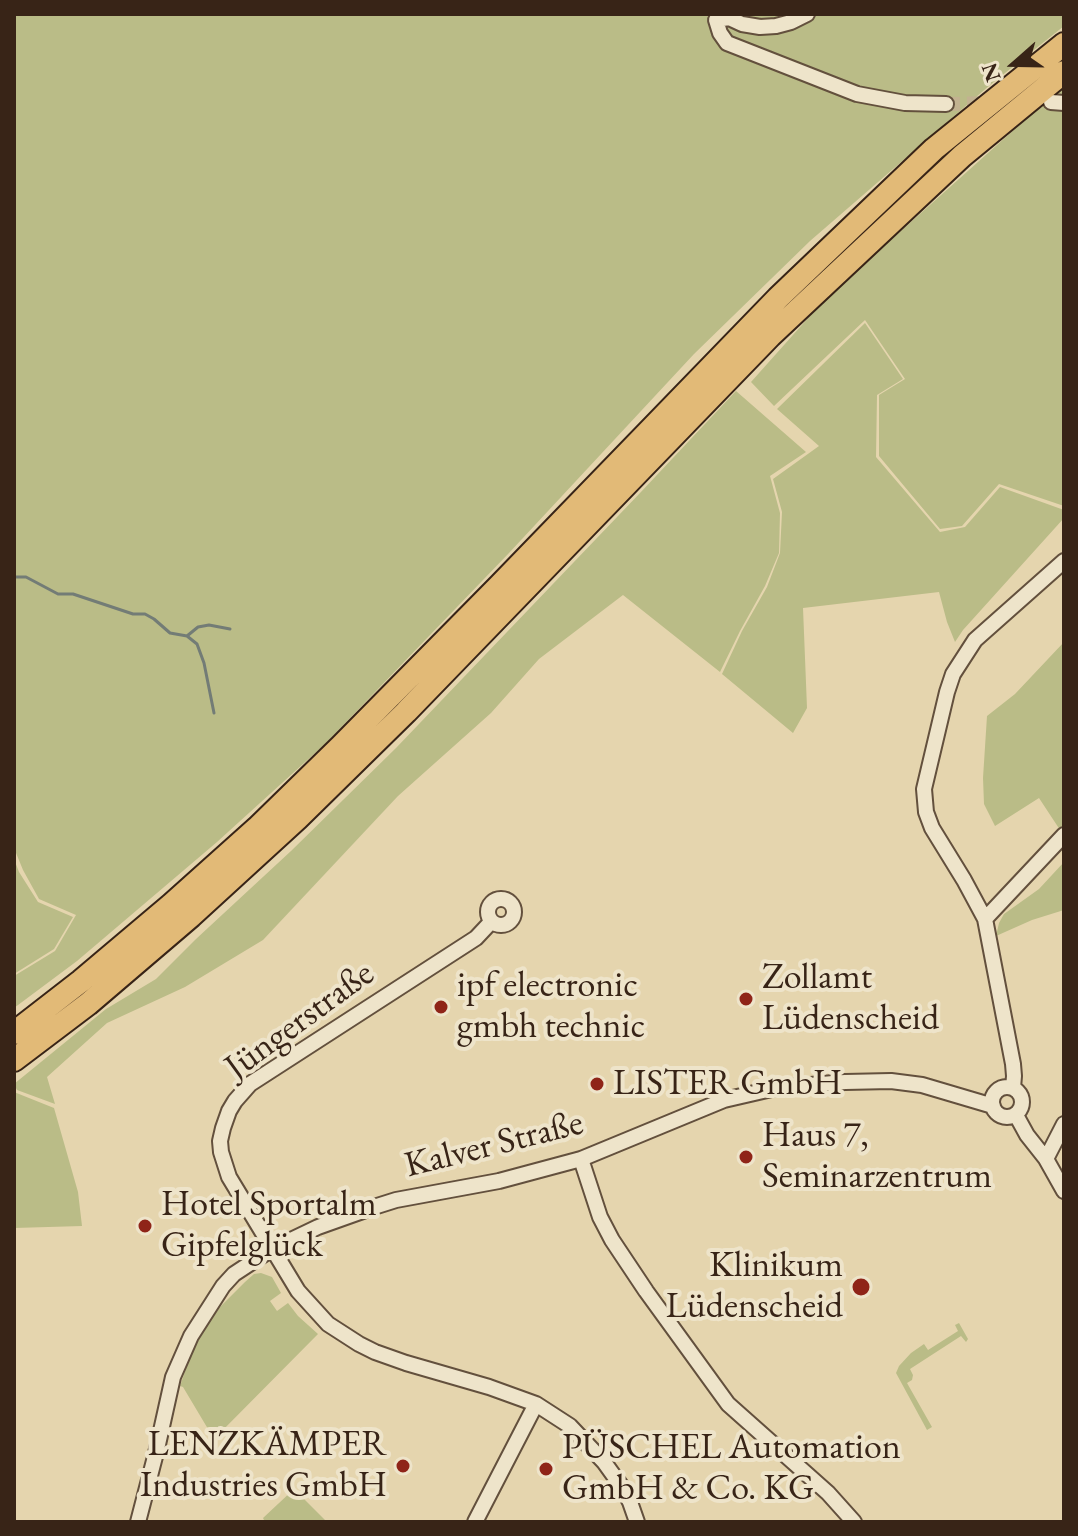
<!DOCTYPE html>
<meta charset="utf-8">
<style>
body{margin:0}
#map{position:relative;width:1078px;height:1536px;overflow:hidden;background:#e5d5ae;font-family:"EB Garamond",serif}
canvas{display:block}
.frame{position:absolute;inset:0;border:16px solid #382417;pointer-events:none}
.north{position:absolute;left:974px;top:24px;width:80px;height:80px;-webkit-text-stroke:6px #eee4ca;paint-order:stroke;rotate:250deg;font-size:22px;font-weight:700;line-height:32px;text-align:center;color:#382417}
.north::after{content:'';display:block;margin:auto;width:28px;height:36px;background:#382417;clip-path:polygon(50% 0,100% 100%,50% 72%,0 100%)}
</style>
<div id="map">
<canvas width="1078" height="1536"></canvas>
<div class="frame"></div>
<div class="north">N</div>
</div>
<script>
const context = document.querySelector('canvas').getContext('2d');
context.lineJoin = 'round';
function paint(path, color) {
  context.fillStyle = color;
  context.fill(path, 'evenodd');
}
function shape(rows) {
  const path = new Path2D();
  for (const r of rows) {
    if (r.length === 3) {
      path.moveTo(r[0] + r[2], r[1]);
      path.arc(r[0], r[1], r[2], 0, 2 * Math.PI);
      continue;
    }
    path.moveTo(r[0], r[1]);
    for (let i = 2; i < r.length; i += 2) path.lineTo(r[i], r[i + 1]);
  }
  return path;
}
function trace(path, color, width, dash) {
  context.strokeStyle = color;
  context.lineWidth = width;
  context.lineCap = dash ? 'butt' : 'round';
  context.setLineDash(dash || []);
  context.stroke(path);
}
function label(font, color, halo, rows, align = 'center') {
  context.font = font + ' "EB Garamond",serif';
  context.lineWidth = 8;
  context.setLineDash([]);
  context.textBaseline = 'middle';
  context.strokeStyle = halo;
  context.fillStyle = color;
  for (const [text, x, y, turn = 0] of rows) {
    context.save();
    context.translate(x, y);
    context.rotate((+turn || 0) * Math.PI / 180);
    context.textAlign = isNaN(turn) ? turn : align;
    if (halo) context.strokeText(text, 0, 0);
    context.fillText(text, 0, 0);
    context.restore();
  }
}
paint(shape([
 [14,14,1064,14,1064,26,990,85,810,241,694,354,509,553,325,744,217,842,77,961,14,1008,14,976,55,951,76,915,39,899,23,870,14,848],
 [1064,85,1064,506,999,484,962,526,940,529,879,456,879,395,905,379,865,320,774,406,751,382,826,298],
 [865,323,903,379,877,395,876,457,940,532,965,527,1000,487,1064,510,1064,518,963,630,955,642,947,622,939,592,803,608,807,708,793,733,722,674,742,631,767,587,780,553,782,512,773,479,819,446,777,409],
 [736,391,806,452,770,476,780,513,779,553,765,586,740,631,720,672,623,595,539,659,491,713,398,796,263,940,185,987,107,1023,47,1077,55,1104,17,1090,14,1084,106,1009,156,979,196,939,291,851,396,748,640,493],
 [1064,642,1064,836,1039,798,995,826,984,804,983,778,987,716,1015,694],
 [14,859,19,872,38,902,73,917,54,949,14,974],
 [1064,862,1064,910,1032,920,996,936,999,923,1004,914,1039,889],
 [14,1092,54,1108,78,1192,82,1226,14,1228],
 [261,1273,272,1277,281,1293,270,1301,277,1311,288,1303,298,1316,318,1334,214,1439,183,1387,180,1386,191,1354,205,1328,220,1307,245,1282,254,1274],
 [959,1323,968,1339,966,1342,961,1336,910,1369,913,1375,912,1380,907,1383,932,1427,927,1430,896,1373,899,1366,911,1353,924,1344,928,1350,958,1331,955,1325],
 [294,1489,327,1522,265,1522,263,1518]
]), '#babc87');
trace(shape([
 [14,577,26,577,58,594,73,594,133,614,145,614,154,619,170,633,187,636,197,644,204,663,214,713],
 [187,636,198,627,209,625,230,629]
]), '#737c76', 3);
trace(shape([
 [946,104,991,103]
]), '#c2b290', 14, [14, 7]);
const minor = shape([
 [807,14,791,22,776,26,760,27,742,24,729,18,716,20,720,33,727,43,857,94,905,103,946,104],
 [1051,102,1064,103],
 [501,912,13],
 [985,919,1064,835],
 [491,922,476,938,250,1084,235,1101,229,1111,223,1128,220,1141,221,1152,229,1177,298,1291,328,1324,359,1344,375,1352,406,1363,489,1387,536,1404,570,1426,604,1462,622,1487,630,1502,637,1522],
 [1007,1102,15],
 [1013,1088,1014,1076,1013,1064,985,919,964,880,932,828,926,812,924,789,947,692,953,674,975,640,1064,561],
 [1016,1115,1027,1135,1046,1159,1064,1191],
 [581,1159,600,1217,612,1240,646,1291,728,1404,828,1493,854,1522],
 [1046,1159,1064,1124],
 [138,1522,157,1449,173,1377,191,1336,223,1286,234,1274,272,1249,318,1227,377,1206,396,1200,499,1181,581,1159,724,1100,776,1088,845,1082,891,1081,922,1085,993,1106],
 [475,1522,536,1404]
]);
const highway = shape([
 [14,1033,81,981,171,905,257,828,341,746,500,585,778,298,934,149,1064,44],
 [14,1060,88,1004,191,916,297,819,406,712,770,336,962,156,1064,72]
]);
trace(minor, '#63503d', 18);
trace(highway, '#382417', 26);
trace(minor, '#eee4ca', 14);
trace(highway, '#e2ba77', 22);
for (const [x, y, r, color] of [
 [746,999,8,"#8f2418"],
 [441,1007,8,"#8f2418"],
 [597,1084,8,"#8f2418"],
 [746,1157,8,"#8f2418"],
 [145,1226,8,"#8f2418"],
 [861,1287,10,"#8f2418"],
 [403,1466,8,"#8f2418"],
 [546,1469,8,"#8f2418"]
]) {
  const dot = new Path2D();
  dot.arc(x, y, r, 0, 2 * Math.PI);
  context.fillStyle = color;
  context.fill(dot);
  trace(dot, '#eee4ca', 3);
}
label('36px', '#382417', '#eee4ca', [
 ["Zollamt",762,978],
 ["Lüdenscheid",762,1019],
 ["ipf electronic",457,986],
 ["gmbh technic",457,1027],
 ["LISTER GmbH",613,1084],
 ["Haus 7,",762,1136],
 ["Seminarzentrum",762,1177],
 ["Hotel Sportalm",161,1205],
 ["Gipfelglück",161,1246],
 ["Klinikum",843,1266,"right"],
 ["Lüdenscheid",843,1307,"right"],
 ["LENZKÄMPER",387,1445,"right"],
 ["Industries GmbH",387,1486,"right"],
 ["PÜSCHEL Automation",562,1448],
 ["GmbH & Co. KG",562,1489]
], 'left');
label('36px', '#382417', '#eee4ca', [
 ["Jüngerstraße",300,1021,-36],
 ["Kalver Straße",494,1145,-14]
]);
</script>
